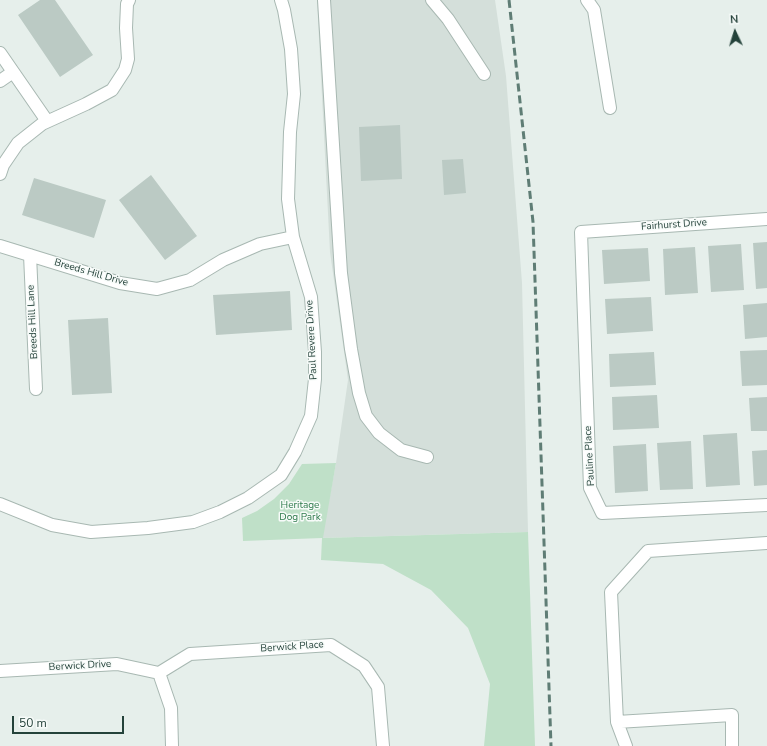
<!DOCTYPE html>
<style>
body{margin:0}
#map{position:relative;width:767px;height:746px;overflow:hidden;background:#e6efeb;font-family:"Nunito Sans",sans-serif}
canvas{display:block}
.north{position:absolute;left:715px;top:12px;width:40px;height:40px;-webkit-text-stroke:3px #f7fbf9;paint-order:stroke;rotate:356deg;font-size:11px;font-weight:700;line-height:16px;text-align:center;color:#24423a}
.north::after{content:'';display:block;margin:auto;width:14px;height:18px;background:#24423a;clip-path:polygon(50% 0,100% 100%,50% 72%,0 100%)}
.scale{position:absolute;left:12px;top:716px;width:112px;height:18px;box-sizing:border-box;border:2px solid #24423a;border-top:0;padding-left:5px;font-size:12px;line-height:14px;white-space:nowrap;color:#24423a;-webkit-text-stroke:3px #f7fbf9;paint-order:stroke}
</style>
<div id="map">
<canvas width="767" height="746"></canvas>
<div class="north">N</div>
<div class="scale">50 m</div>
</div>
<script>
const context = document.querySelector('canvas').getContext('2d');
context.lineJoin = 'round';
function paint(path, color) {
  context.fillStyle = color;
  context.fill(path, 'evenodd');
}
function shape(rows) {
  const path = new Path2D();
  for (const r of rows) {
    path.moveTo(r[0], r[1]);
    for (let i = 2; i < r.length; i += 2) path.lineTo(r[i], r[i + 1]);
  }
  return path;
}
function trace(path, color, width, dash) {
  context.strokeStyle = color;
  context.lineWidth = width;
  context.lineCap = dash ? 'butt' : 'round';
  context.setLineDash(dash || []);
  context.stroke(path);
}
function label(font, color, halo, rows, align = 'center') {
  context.font = font + ' "Nunito Sans",sans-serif';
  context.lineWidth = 3;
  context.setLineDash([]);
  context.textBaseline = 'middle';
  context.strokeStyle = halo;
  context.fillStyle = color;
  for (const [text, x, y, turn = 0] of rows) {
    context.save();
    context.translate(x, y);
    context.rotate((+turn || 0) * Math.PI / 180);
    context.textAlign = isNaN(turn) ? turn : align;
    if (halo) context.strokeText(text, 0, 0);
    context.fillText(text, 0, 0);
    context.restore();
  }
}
paint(shape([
 [317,0,495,0,506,76,522,283,528,532,322,538,336,463,348,380,330,252]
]), '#d4dfda');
paint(shape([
 [336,463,323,538,528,532,535,746,484,746,490,684,468,628,431,590,383,564,321,560,322,538,243,541,242,518,257,511,274,499,289,484,302,464]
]), '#bfe0c8');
paint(shape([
 [40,0,55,0,93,55,60,77,18,15],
 [400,125,402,179,361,181,359,127],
 [463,159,466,193,444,195,442,160],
 [151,175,197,236,165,260,119,200],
 [34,178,106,200,94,238,22,215],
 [767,242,767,288,756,289,753,243],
 [741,244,744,290,711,292,708,246],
 [695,247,698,293,665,295,663,249],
 [648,248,650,281,604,284,602,250],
 [290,291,292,330,216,335,213,295],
 [651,297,653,331,607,334,605,299],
 [767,303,767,337,745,339,743,305],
 [108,318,112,393,72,395,68,320],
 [767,350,767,385,742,386,740,351],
 [654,352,656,385,610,387,609,354],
 [657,395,659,428,613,430,612,397],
 [767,397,767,431,751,431,749,398],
 [737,433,740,485,706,487,703,435],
 [691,441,693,489,660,490,657,443],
 [646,444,648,491,615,493,613,446],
 [767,450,767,485,754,486,752,451]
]), '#bbcac4');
const minor = shape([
 [324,0,341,273,351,349,359,393,366,416,379,433,401,450,427,457],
 [432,0,448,19,484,74],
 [587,0,594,10,610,108],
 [0,53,47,121],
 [0,81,13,72],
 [0,174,3,165,18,143,42,124,86,104,112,90,125,70,128,59,126,28,127,4,129,0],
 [767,219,581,232,590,488,602,513,767,505],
 [0,246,120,283,157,289,190,280,223,260,260,244,293,237],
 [30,255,36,389],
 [0,504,52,525,91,532,148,528,193,522,220,512,248,498,281,475,295,452,311,416,315,379,315,352,311,297,293,237,288,199,290,132,294,94,291,49,284,10,281,0],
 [0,671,117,664,159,673],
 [159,673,190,654,331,645,364,666,378,687,383,746],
 [159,673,171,708,172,746],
 [617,722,732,715,732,746],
 [626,746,617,722,611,592,648,551,767,543]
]);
trace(minor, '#a8b8b2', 14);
trace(minor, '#fff', 12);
trace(shape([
 [509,0,533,222,551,746]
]), '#5f7d75', 3, [8, 4]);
label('10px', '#24423a', '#f7fbf9', [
 ["Fairhurst Drive",674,225,-4],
 ["Breeds Hill Drive",91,273,16],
 ["Breeds Hill Lane",33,322,-93],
 ["Paul Revere Drive",312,340,-93],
 ["Pauline Place",590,456,-93],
 ["Berwick Place",292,647,-4],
 ["Berwick Drive",80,666,-3]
]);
label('10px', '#2d7a4b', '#f7fbf9', [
 ["Heritage",300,506],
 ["Dog Park",300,518]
]);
</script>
